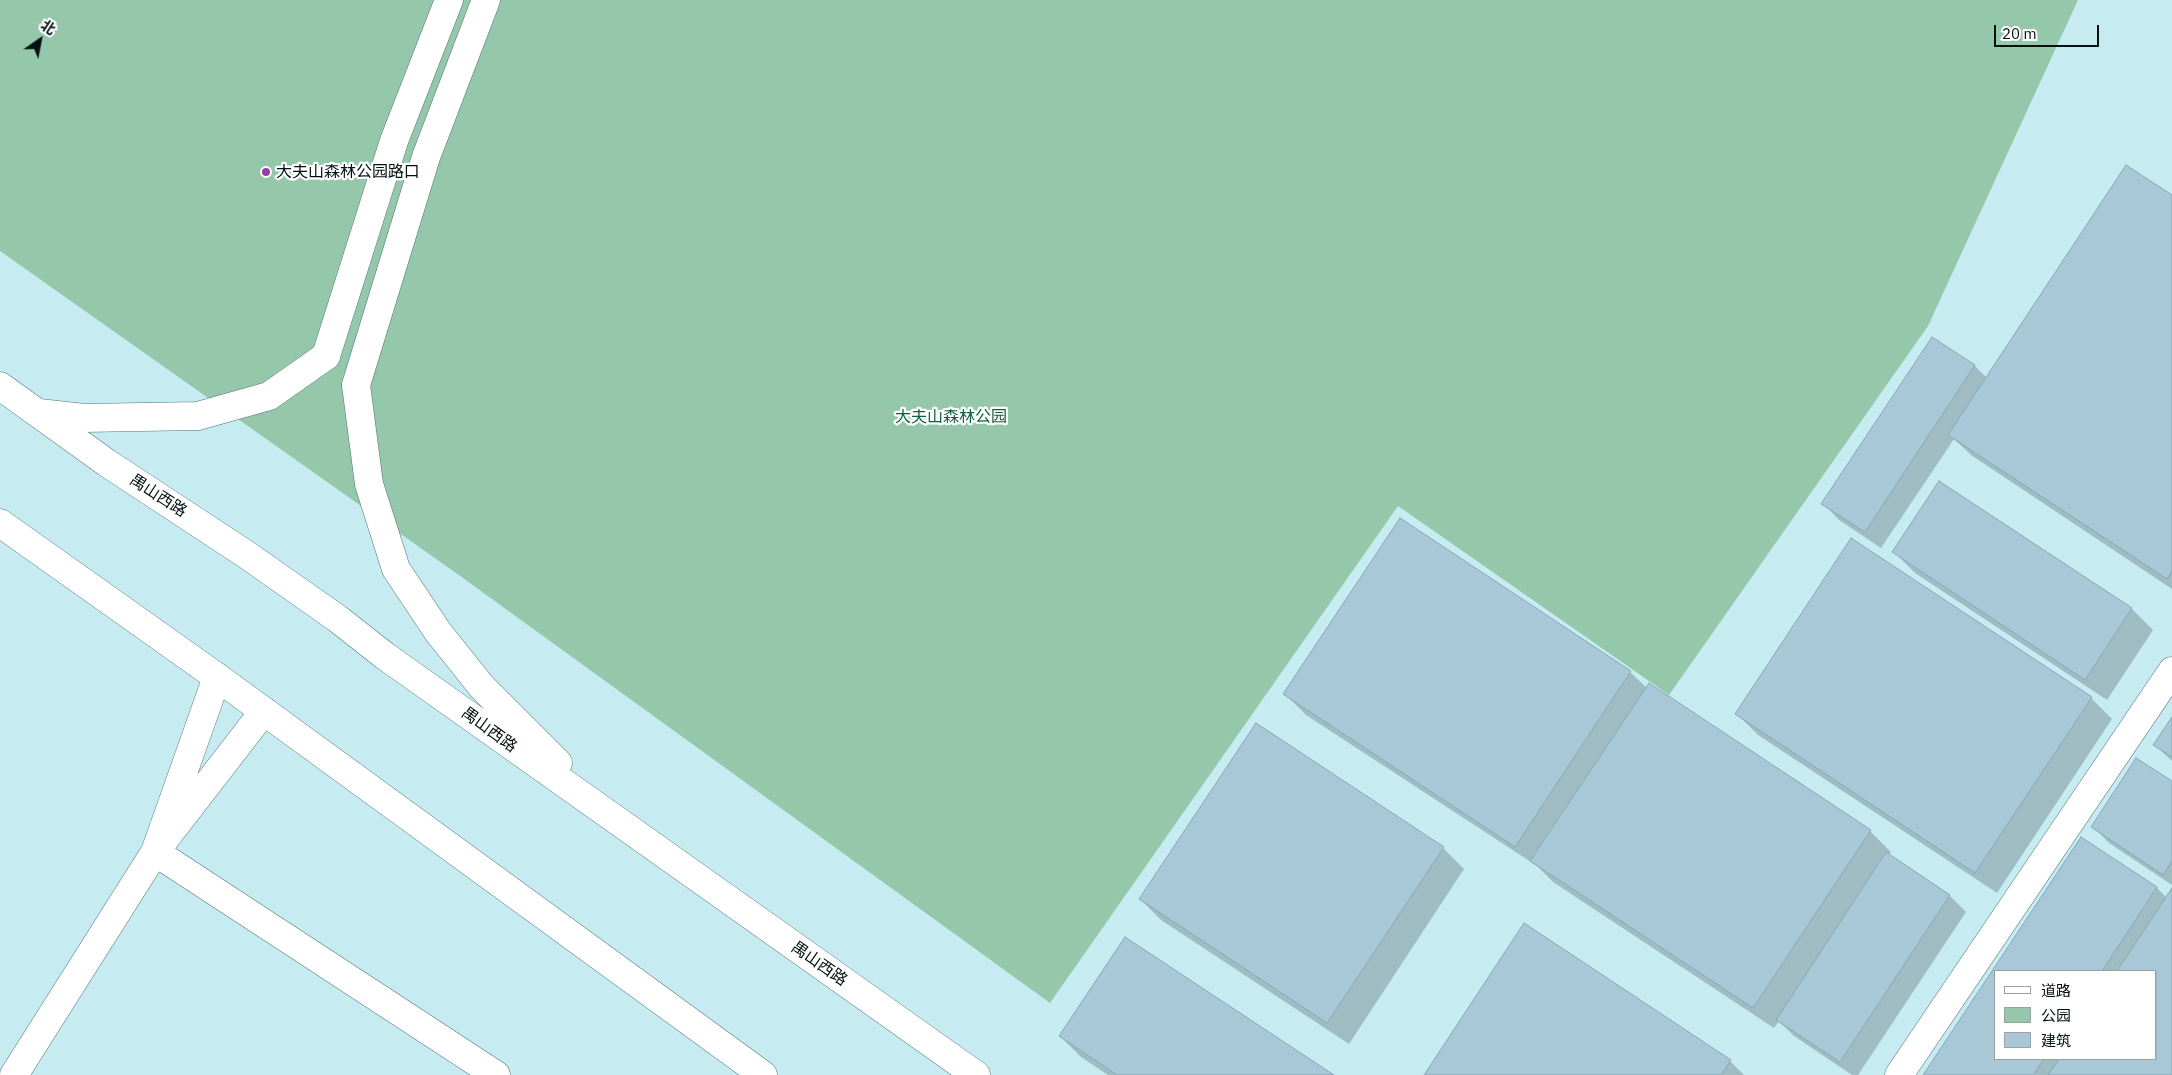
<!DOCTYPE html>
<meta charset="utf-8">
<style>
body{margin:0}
#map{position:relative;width:2172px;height:1075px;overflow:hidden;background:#c6ecf2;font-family:"IBM Plex Sans","Noto Sans SC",sans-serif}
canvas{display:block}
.legend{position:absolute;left:1994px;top:970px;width:162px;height:90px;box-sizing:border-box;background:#fff;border:1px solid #9ba0a0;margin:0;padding:6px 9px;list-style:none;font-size:15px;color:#041112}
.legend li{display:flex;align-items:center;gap:10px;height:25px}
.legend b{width:25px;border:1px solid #9ba0a0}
.north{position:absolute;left:15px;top:15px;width:50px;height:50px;-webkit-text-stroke:4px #fff;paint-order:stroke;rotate:33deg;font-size:14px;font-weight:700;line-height:20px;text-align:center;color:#041112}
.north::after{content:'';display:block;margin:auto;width:18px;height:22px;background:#041112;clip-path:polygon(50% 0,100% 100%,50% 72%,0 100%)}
.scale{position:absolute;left:1994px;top:25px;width:105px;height:22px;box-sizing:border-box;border:2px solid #041112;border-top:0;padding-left:6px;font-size:15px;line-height:18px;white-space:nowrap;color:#041112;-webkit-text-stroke:4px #fff;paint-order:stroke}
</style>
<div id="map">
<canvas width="2172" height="1075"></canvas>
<ul class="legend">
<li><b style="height:6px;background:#fff"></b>道路</li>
<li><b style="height:14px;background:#95c8ab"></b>公园</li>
<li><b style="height:14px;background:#a8c8d8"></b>建筑</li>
</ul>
<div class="north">北</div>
<div class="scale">20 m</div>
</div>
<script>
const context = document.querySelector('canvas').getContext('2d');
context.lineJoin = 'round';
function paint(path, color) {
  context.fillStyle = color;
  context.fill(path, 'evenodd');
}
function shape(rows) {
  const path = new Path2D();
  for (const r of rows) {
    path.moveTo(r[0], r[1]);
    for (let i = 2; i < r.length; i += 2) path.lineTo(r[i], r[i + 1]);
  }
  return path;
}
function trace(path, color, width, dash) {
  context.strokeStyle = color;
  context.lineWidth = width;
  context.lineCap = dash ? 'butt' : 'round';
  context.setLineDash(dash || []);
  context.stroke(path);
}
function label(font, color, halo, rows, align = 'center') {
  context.font = font + ' "IBM Plex Sans","Noto Sans SC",sans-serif';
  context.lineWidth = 4.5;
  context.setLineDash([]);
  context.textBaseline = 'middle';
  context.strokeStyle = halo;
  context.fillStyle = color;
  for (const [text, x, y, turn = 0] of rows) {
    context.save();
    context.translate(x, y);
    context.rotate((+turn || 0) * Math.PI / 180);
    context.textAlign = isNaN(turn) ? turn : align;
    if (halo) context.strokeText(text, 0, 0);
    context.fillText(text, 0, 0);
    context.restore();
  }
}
paint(shape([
 [0,0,2078,0,1928,326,1669,695,1398,506,1050,1003,456,573,0,251]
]), '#95c8ab');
paint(shape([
 [2172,197,2172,589,1971,455,1954,439,1881,548,1839,520,1823,503,1932,338,1975,366,1987,378],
 [1940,482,2132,609,2153,630,2107,700,1915,573,1894,552],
 [1630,672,1647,688,1870,831,1891,852,1889,855,1950,896,1966,912,1858,1075,1852,1075,1794,1036,1779,1021,1774,1028,1553,882,1537,866,1306,715,1285,694],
 [2091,698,2112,719,1997,893,1758,735,1737,714],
 [2172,719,2172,761,2155,745],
 [2172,783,2172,885,2109,843,2093,826],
 [2082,838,2157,888,2167,898,2172,890,2172,1075,1925,1075],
 [1996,971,2156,971,2156,1059,1996,1059],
 [1443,848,1464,869,1349,1044,1161,920,1140,899],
 [1060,1036,1332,1075,1108,1075,1081,1057],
 [1730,1061,1744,1075,1425,1075]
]), '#0003');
const building = shape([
 [2126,165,2172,195,2172,571,2167,579,1948,435,2126,165],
 [1932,337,1975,365,1865,532,1821,504,1932,337],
 [1939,481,2132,608,2085,680,1892,552,1939,481],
 [1400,518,1631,671,1515,847,1283,694,1400,518],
 [1851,538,2092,697,1975,873,1735,714,1851,538],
 [1649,683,1871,830,1753,1008,1530,861,1649,683],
 [2172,717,2172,757,2153,745,2172,717],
 [1256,723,1444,847,1327,1023,1139,899,1256,723],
 [2136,758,2172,781,2172,861,2163,875,2091,827,2136,758],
 [2081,837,2157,887,2102,971,1996,971,1996,1059,2044,1059,2033,1075,1923,1075,2081,837],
 [1886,852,1950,895,1840,1062,1776,1020,1886,852],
 [2172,888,2172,1075,2048,1075,2059,1059,2156,1059,2156,971,2117,971,2172,888],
 [1524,923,1731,1060,1721,1075,1424,1075,1524,923],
 [1125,937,1334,1075,1117,1075,1059,1036,1125,937]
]);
paint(building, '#a8c8d8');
trace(building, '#87a6b5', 1);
const minor = shape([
 [326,356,394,141,449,0],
 [356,385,426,157,486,0],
 [217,677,155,852,264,711],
 [14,1075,155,852,496,1075],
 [1899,1075,2172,671]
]);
const primary = shape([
 [356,385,369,484,396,569,438,632,482,687,558,763],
 [0,386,107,463,247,555,338,619,385,656,976,1075],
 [39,413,84,418,198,416,269,396,326,356],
 [0,523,217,677,763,1075]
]);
trace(minor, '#507378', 29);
trace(primary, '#507378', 29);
trace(minor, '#fff', 28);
trace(primary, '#fff', 28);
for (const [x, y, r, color] of [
 [266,172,5,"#9c3da6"]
]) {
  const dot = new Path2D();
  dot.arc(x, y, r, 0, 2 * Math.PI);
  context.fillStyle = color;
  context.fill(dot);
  trace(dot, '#fff', 2);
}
label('16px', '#041112', '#fff', [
 ["大夫山森林公园路口",276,172]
], 'left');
label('16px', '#0c5f3e', '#fff', [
 ["大夫山森林公园",951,417]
]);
label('16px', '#041112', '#fff', [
 ["禺山西路",158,496,33],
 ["禺山西路",489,730,36],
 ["禺山西路",819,964,35]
]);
</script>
